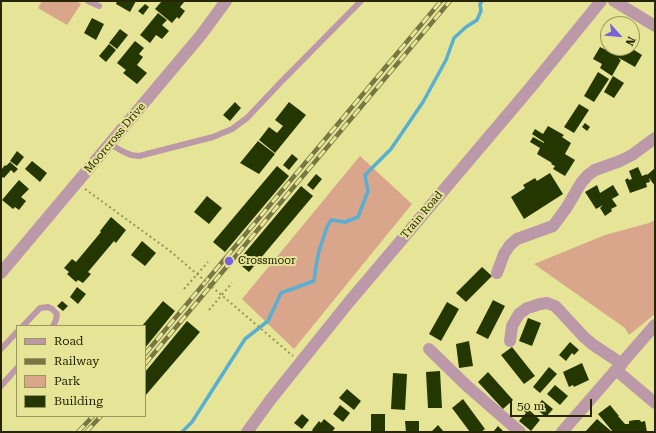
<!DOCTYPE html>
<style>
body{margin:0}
#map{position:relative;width:656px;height:433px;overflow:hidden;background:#e6e597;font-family:"Roboto Serif",serif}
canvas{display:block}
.frame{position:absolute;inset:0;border:2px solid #262505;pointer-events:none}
.legend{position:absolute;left:16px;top:325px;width:130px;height:92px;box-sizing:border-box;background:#e6e597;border:1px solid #99985d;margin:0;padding:5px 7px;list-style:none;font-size:12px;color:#262505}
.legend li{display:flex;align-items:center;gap:8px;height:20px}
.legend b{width:20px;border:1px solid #99985d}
.north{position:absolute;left:600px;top:16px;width:40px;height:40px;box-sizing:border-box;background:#e6e597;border:1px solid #99985d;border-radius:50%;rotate:117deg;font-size:11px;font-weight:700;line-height:16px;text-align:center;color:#262505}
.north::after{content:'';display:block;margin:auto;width:14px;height:18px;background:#7861dc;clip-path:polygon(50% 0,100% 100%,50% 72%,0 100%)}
.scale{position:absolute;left:510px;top:399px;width:82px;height:18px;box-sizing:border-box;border:2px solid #262505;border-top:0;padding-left:5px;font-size:12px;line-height:14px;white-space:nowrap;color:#262505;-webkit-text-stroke:3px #e6e597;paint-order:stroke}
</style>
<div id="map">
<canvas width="656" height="433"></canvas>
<div class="frame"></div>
<ul class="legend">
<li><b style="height:5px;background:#bb99a9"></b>Road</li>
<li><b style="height:5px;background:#787744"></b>Railway</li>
<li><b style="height:11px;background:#d9a58b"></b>Park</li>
<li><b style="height:11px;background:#243701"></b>Building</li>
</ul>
<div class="north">N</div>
<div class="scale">50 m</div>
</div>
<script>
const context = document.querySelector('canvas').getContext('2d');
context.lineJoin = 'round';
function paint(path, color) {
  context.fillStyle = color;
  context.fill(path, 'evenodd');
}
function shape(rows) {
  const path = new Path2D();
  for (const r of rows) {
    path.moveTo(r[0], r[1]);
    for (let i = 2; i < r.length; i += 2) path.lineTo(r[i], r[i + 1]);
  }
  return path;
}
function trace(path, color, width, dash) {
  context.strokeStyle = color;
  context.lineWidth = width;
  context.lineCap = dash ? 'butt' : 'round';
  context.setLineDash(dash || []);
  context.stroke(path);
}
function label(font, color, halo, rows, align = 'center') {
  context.font = font + ' "Roboto Serif",serif';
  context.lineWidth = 4;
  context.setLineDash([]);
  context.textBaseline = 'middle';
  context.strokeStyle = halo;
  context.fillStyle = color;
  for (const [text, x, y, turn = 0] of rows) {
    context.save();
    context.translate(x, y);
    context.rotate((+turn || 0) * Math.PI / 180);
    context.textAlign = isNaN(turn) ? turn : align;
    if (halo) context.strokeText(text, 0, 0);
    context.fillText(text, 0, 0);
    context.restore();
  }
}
paint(shape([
 [42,1,76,1,81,4,67,25,38,8],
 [360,156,412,204,294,349,242,299],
 [655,220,655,314,629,335,625,328,534,264,605,235,649,223]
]), '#d9a58b');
trace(shape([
 [182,432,192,422,245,339,268,321,281,293,314,281,316,266,319,251,327,227,331,220,345,222,358,217,368,191,365,175,391,149,423,102,446,60,454,38,466,27,477,20,481,11,480,4,482,1]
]), '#58afd3', 3.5);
paint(shape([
 [117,1,136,1,130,12,116,4],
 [162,1,185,1,180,7,185,11,179,19,177,17,172,23,155,9],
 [145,4,149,7,143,15,138,11],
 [158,13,167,20,162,25,169,31,162,39,156,35,150,43,140,35],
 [92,18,104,24,96,40,84,33],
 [120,29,128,35,117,49,109,43],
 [135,41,144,48,139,54,143,57,137,65,147,73,137,84,123,73,126,70,117,63],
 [109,44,116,50,106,62,99,56],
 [600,47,610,52,612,48,628,48,630,49,631,48,642,55,635,67,619,58,619,59,621,60,612,76,600,68,602,64,593,59],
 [598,72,609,79,594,102,584,96],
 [613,76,624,83,614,98,604,92],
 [235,102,241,108,230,121,223,115],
 [289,102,306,115,275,153,259,140,269,127,277,133,283,126,275,120],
 [579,104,589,110,574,133,564,127],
 [585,123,590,127,587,131,582,127],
 [548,126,564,135,562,137,571,143,565,154,575,160,565,176,553,169,555,166,551,164,552,163,537,154,540,148,530,142,533,137,544,143,544,142,532,134,535,129,543,134],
 [258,141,275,154,259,174,240,163],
 [17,151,24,157,17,166,10,161],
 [292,154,298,159,289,170,283,165],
 [32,161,47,173,40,182,25,169],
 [10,162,18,169,14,173,11,170,4,178,3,177,1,179,1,170,5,165,6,166],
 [277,166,289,176,225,252,213,242],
 [638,167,642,176,647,174,647,175,655,168,655,186,649,178,650,182,646,183,647,187,630,193,625,180,628,178,629,180,632,179,629,171],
 [550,173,563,194,524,219,511,197,525,188,523,185,535,178,537,181],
 [316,174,322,179,313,190,307,185],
 [19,180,29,189,21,197,26,201,19,210,15,207,13,209,2,200],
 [597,185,600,193,613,185,619,195,612,199,617,206,611,209,612,211,605,216,600,208,603,205,596,209,585,192],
 [301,186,313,196,249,272,237,262],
 [207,196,222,208,209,224,194,212],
 [111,217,126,230,116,243,114,241,88,272,91,274,83,283,78,280,76,282,67,274,69,272,64,268,72,259,76,262,101,232,100,231],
 [142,241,156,253,145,266,131,255],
 [482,267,492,276,466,302,456,293],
 [77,287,86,294,78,304,70,297],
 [493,300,505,306,488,339,476,333],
 [62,301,68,306,63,311,57,306],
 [163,301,175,311,145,348,145,326,142,326],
 [447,302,459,309,441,341,429,334],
 [528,318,541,323,532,346,519,341],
 [187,321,200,332,145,396,145,372],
 [469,341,473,366,459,368,456,344],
 [570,342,579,350,574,355,572,353,566,361,559,355],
 [512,347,535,376,524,384,501,355],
 [582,363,589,380,574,387,573,385,569,387,563,372],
 [549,367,557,374,540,393,533,387],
 [440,371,442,408,428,408,426,372],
 [488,372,513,400,503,409,478,382],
 [393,373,407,374,405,410,391,409],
 [555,385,568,396,560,405,547,394],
 [347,389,361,401,354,410,339,398],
 [463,399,485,429,481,432,470,432,452,408],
 [542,400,553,409,546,417,535,408],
 [340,405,350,413,343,422,333,414],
 [610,405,619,416,618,416,625,424,629,424,629,421,635,420,640,420,641,422,645,421,647,432,613,432,598,414],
 [526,407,540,420,531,431,519,421,526,413,524,411],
 [302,414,309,420,302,429,294,423],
 [371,414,385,414,385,432,371,432],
 [324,419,335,428,332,432,314,432,312,430,319,421,321,423],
 [597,419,611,431,611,432,585,432],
 [405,421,419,421,419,432,406,432],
 [438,425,444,432,431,432],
 [498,426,504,432,493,432]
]), '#243701');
trace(shape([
 [85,189,170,251],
 [184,289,208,262],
 [209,310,232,283],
 [273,339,293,356]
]), '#959459', 2, [2, 3]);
trace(shape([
 [88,1,99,6],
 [110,144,122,151,131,155,139,156,213,137,232,129,247,118,281,82,361,1],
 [23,326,40,308,48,307,52,309,57,314,56,320,53,326],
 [1,349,17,332],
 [1,386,17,368]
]), '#bb99a9', 6);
trace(shape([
 [614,1,655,26],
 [497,273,504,254,510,245,517,239,553,226,559,218,567,207,581,183,588,175,595,170,620,161,632,155,655,138],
 [510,341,512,326,519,314,527,308,531,307,540,304,547,303,555,306,559,310,584,337,592,344,622,364],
 [429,349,467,386,520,432],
 [616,370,655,403],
 [247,432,271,399,349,302,531,87,601,1],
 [562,432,655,325]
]), '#bb99a9', 12);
trace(shape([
 [1,273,201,35,226,1]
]), '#bb99a9', 12);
const rail = shape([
 [145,354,441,1],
 [145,364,450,1],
 [78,432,93,416],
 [86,432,101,416]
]);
trace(rail, '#787744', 4.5);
trace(rail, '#e6e597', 3, [9]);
trace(shape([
 [170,251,273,339]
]), '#959459', 2, [2, 3]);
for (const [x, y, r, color] of [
 [229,261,5,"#7861dc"]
]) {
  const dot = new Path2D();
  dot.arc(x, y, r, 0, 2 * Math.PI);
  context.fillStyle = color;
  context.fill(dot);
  trace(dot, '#e6e597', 1.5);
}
label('11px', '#262505', '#e6e597', [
 ["Moorcross Drive",115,138,-50],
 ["Train Road",422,215,-50]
]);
label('11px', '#262505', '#e6e597', [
 ["Crossmoor",238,261]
], 'left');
</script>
